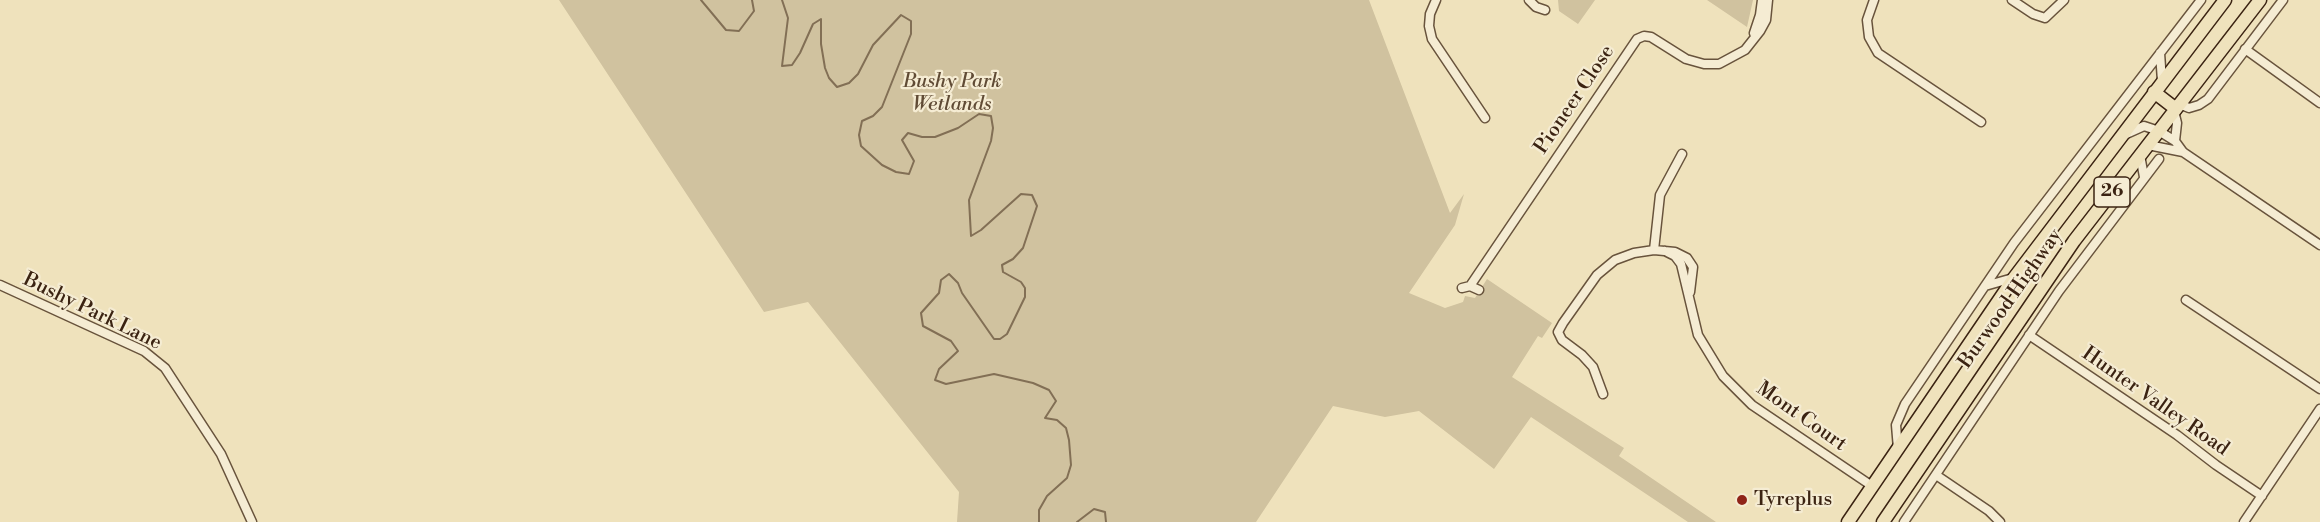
<!DOCTYPE html>
<style>
body{margin:0}
canvas{display:block;background:#efe2bc}
</style>
<canvas width="2320" height="522"></canvas>
<script>
const context = document.querySelector('canvas').getContext('2d');
context.lineJoin = 'round';
function paint(path, color) {
  context.fillStyle = color;
  context.fill(path, 'evenodd');
}
function shape(rows) {
  const path = new Path2D();
  for (const r of rows) {
    path.moveTo(r[0], r[1]);
    for (let i = 2; i < r.length; i += 2) path.lineTo(r[i], r[i + 1]);
  }
  return path;
}
function trace(path, color, width, dash) {
  context.strokeStyle = color;
  context.lineWidth = width;
  context.lineCap = dash ? 'butt' : 'round';
  context.setLineDash(dash || []);
  context.stroke(path);
}
function label(font, color, halo, rows, align = 'center') {
  context.font = font + ' "Libre Bodoni",serif';
  context.lineWidth = 4.5;
  context.setLineDash([]);
  context.textBaseline = 'middle';
  context.strokeStyle = halo;
  context.fillStyle = color;
  for (const [text, x, y, turn = 0] of rows) {
    context.save();
    context.translate(x, y);
    context.rotate((+turn || 0) * Math.PI / 180);
    context.textAlign = isNaN(turn) ? turn : align;
    if (halo) context.strokeText(text, 0, 0);
    context.fillText(text, 0, 0);
    context.restore();
  }
}
paint(shape([
 [559,0,1369,0,1450,213,1464,194,1455,225,1409,293,1445,308,1463,302,1465,296,1475,298,1487,279,1552,323,1542,338,1538,336,1512,377,1624,448,1619,456,1716,522,1688,522,1531,417,1494,469,1419,411,1385,417,1333,406,1256,522,957,522,959,492,808,302,764,312],
 [1558,0,1595,0,1578,24,1559,11],
 [1707,0,1753,0,1747,27]
]), '#d0c29f');
trace(shape([
 [701,0,726,30,739,31,754,11,752,0],
 [782,0,788,18,782,66,792,65,800,53,813,24,821,19,821,44,825,68,829,78,837,87,849,83,858,74,873,45,901,15,911,21,911,34,882,107,873,116,862,121,859,135,861,146,882,165,896,172,909,174,914,161,902,140,908,133,922,137,935,137,958,128,979,114,991,116,993,128,991,141,969,200,971,236,981,230,1021,194,1032,195,1037,206,1023,248,1013,259,1002,265,1003,272,1021,282,1025,288,1025,297,1007,334,1000,339,994,339,962,293,958,283,949,274,941,280,939,293,921,313,923,326,951,341,958,351,939,369,935,380,946,384,994,374,1033,383,1049,390,1056,401,1045,418,1057,420,1066,428,1069,440,1071,465,1067,478,1047,496,1039,510,1039,522],
 [1077,522,1094,509,1105,512,1106,522]
]), '#826f55', 2);
const minor = shape([
 [1436,0,1430,14,1429,26,1432,39,1485,118],
 [1529,0,1536,7,1545,10],
 [1874,0,1867,20,1869,37,1878,53,1981,122],
 [2012,0,2033,14,2045,18,2064,0],
 [1754,33,1760,15,1762,0],
 [2245,49,2320,103],
 [2160,53,2162,81],
 [2179,104,2189,108,2199,105,2208,99,2283,0],
 [2174,111,2177,123,2175,141],
 [2124,135,2144,126,2159,131,2175,141,2183,152,2320,245],
 [2148,145,2183,152],
 [2140,155,2144,177],
 [1654,250,1660,195,1682,154],
 [1665,251,1675,256,1681,264,1698,335,1723,376,1752,405,1872,486],
 [0,285,144,351,165,368,221,454,252,522],
 [1470,286,1637,39,1644,36,1651,37,1686,59,1704,64,1719,64,1745,50,1760,31,1766,20,1768,0],
 [1985,286,2013,278],
 [1462,288,1470,286,1479,290],
 [2186,300,2320,389],
 [2029,335,2177,435,2216,465,2262,496],
 [1603,394,1593,367,1582,355,1562,340,1558,332,1563,323,1597,275,1615,260,1634,253,1654,250,1675,252,1687,258,1693,267,1690,292],
 [1898,449,1896,425,1905,404,2014,243,2201,0],
 [1936,475,1989,511,2000,522],
 [1904,522,2059,291,2159,159],
 [2244,522,2320,409]
]);
const highway = shape([
 [2154,92,2176,109],
 [1848,522,2014,278,2225,0],
 [1883,522,2074,241,2260,0]
]);
trace(minor, '#68533c', 11);
trace(highway, '#3b2312', 15);
trace(minor, '#f5ecd3', 8);
trace(highway, '#efe2bc', 12);
for (const [x, y, r, color] of [
 [1742,500,6,"#8f2418"]
]) {
  const dot = new Path2D();
  dot.arc(x, y, r, 0, 2 * Math.PI);
  context.fillStyle = color;
  context.fill(dot);
  trace(dot, '#f5ecd3', 2);
}
for (const [x, y, w] of [
 [2112,192,36]
]) {
  const box = new Path2D();
  box.roundRect(x - w / 2, y - 15, w, 30, 4.5);
  context.fillStyle = '#f5ecd3';
  context.fill(box);
  trace(box, '#3b2312', 1.5);
}
label('bold 18px', '#3b2312', null, [
 ["26",2112,192]
]);
label('italic 20px', '#604b35', '#f5ecd3', [
 ["Bushy Park",952,82],
 ["Wetlands",952,105]
]);
label('20px', '#3b2312', '#f5ecd3', [
 ["Pioneer Close",1575,100,-56],
 ["Burwood Highway",2011,299,-55],
 ["Bushy Park Lane",92,312,26],
 ["Hunter Valley Road",2155,402,35],
 ["Mont Court",1801,417,35]
]);
label('20px', '#3b2312', '#f5ecd3', [
 ["Tyreplus",1754,500]
], 'left');
</script>
